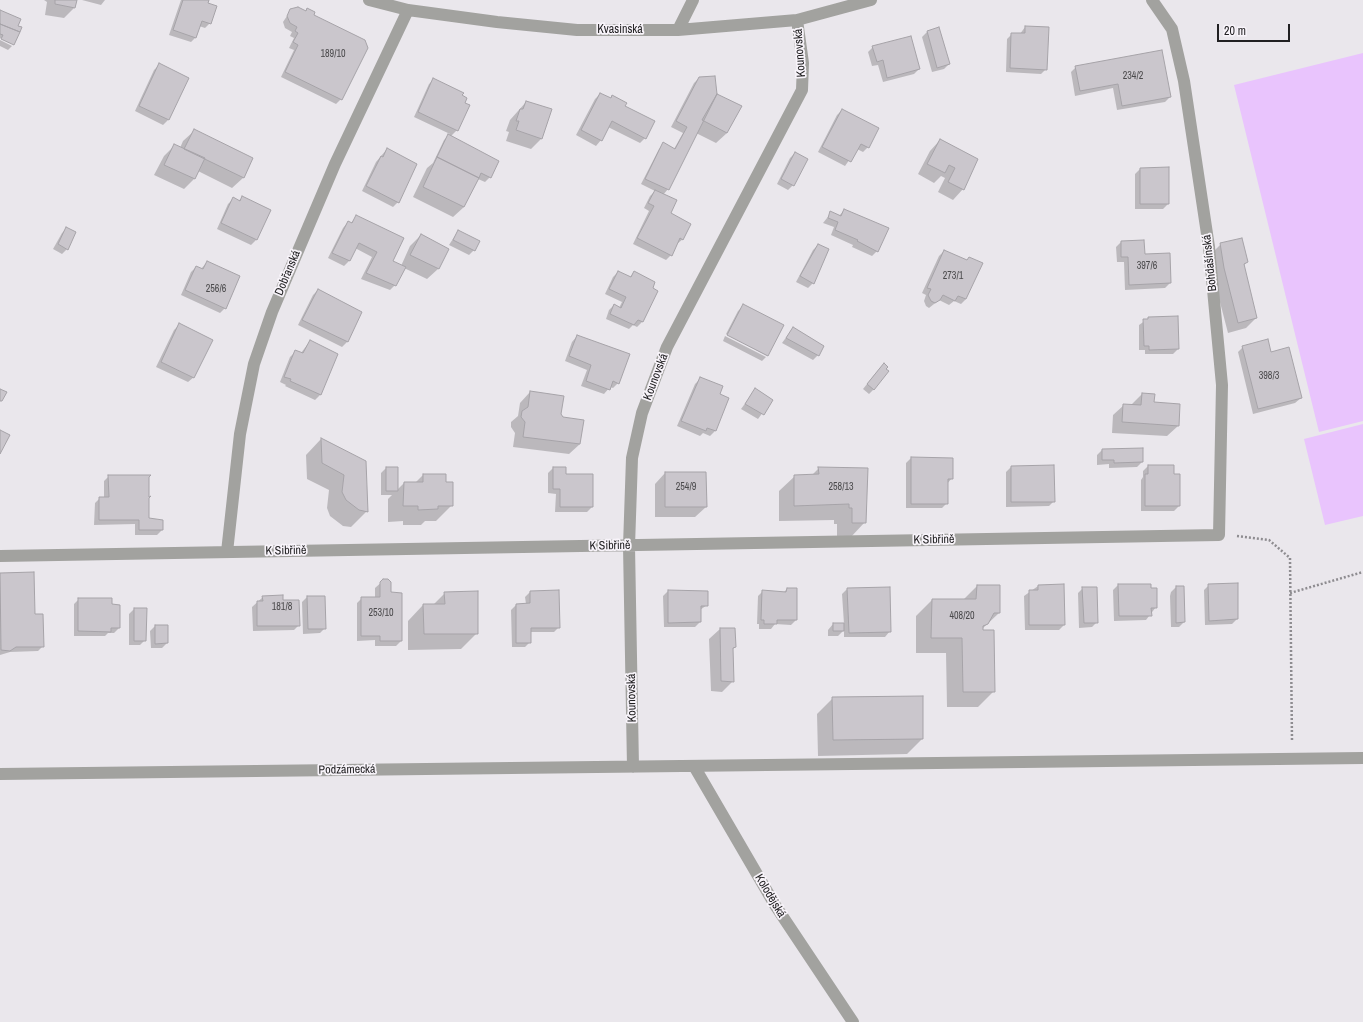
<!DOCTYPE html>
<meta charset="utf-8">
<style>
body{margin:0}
#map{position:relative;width:1363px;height:1022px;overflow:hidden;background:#eae7ec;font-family:"Archivo Narrow",sans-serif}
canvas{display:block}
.scale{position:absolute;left:1217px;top:24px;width:73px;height:18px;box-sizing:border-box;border:2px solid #212022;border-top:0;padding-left:5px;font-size:12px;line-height:14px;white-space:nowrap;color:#212022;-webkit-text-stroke:3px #f8f4fa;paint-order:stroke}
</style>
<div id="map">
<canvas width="1363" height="1022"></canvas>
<div class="scale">20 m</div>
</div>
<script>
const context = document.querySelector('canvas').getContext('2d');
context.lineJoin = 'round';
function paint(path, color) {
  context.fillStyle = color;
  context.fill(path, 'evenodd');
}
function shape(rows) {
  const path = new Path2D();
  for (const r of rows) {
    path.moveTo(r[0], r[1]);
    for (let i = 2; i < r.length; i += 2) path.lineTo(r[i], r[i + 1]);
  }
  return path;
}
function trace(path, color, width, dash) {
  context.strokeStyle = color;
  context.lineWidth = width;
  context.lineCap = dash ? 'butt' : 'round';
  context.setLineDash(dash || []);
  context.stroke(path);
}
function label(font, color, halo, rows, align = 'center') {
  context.font = font + ' "Archivo Narrow",sans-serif';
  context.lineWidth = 3.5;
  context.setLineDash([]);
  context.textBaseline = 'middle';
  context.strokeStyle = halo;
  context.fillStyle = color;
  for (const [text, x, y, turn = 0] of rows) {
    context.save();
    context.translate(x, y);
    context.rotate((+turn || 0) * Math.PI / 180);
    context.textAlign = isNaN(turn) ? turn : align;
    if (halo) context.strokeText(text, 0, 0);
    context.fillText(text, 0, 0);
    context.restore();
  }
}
paint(shape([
 [1363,53,1363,421,1319,432,1234,85],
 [1363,424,1363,516,1325,525,1304,439]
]), '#e9c4fd');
paint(shape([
 [44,0,76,0,74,8,64,18,45,15,47,2],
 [82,0,105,0,101,5],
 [181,0,208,0,207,4,210,23,205,28,199,26,196,37,191,42,169,35],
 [307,9,341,99,336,104,281,77,294,50,289,48,294,38,290,36,292,32,285,28,283,22,291,10,305,11],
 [0,11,17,27,20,28,12,45,12,43,0,38],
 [1025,27,1046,69,1041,74,1006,72,1007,39,1012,34,1020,34],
 [939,29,949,64,944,69,932,72,922,37,927,32],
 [0,40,12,46,8,50,0,46],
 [873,47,919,69,914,74,883,82,878,65,872,66,868,52],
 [159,65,168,120,163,125,135,111,154,70],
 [1076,67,1170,97,1165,102,1117,110,1113,88,1075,96,1071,72],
 [699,78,716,95,727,133,716,143,696,133,668,189,663,195,683,239,677,244,671,255,666,260,633,244,649,211,644,208,650,196,655,191,641,184,659,149,664,144,674,149,683,133,671,127,694,83],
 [434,79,461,96,457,130,451,136,490,177,485,182,478,179,464,207,453,217,413,197,427,168,433,163,444,140,450,134,414,117,429,84],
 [600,94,610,99,612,96,624,107,645,138,640,143,608,127,601,140,596,146,576,135,595,99],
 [526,102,542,138,531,149,506,141,509,132,506,131,510,120],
 [842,110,868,147,863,152,857,149,845,166,818,152,837,115],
 [194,131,252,159,243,178,232,188,198,171,194,179,184,189,154,175,164,156,175,145,180,148,183,141],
 [940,140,976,159,963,189,953,200,938,192,945,178,941,176,934,183,918,174,930,151],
 [387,149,398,202,393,207,362,191,376,162],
 [795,153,793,185,788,190,777,184,790,158],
 [1140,169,1168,204,1163,209,1135,209,1135,174],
 [242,198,270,211,256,240,251,245,217,229,228,204,233,199,238,201],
 [844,210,877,251,872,256,852,247,853,245,831,235,834,227,823,223,831,213,839,216],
 [357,216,392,261,401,266,410,246,421,235,448,249,438,269,427,279,404,268,395,285,390,290,361,279,372,257,355,248,349,261,344,266,328,258,343,228,348,222,350,224],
 [67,228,67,249,62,254,53,249,62,233],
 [458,231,474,250,469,255,449,245],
 [1143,241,1144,255,1170,283,1165,288,1125,290,1124,262,1117,262,1116,247,1121,242],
 [1221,244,1247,262,1243,266,1256,318,1246,328,1228,333,1214,279,1210,255],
 [818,245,813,283,808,288,796,282,813,250],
 [944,251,966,261,969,258,966,299,961,304,954,301,949,305,939,300,929,308,926,306,924,301,926,295,922,293,939,256],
 [207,262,225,308,220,313,181,295,191,272,196,267,201,269],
 [618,272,630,277,634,272,657,291,642,322,637,327,633,325,629,329,606,319,609,310,614,305,619,308,622,302,605,294,613,277],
 [318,290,361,312,347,342,342,347,298,325,313,295],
 [743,306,782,326,767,356,726,334,738,311],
 [1149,318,1178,349,1173,354,1145,354,1145,350,1139,350,1139,325],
 [179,325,194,377,188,382,156,367,174,330],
 [793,328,818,355,813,360,782,343],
 [577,336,618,383,613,388,610,387,604,394,581,386,587,370,565,361,572,342],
 [725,336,766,357,762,361,723,341],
 [310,341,337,354,320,395,315,400,285,386,286,385,280,382,290,357,295,352,301,353],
 [1243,347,1271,353,1301,398,1295,403,1253,414,1238,352],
 [879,369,874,389,869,394,863,389],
 [700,379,719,394,728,398,715,431,710,436,703,433,700,436,677,426,695,384],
 [755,390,772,400,758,419,741,409],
 [530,392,560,414,580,444,569,454,513,447,515,433,511,427,511,422,518,416,520,403],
 [1142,394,1178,426,1167,436,1112,433,1113,415,1124,405,1131,405],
 [321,439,365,462,367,511,351,527,343,526,330,516,327,508,329,490,307,479,306,455],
 [1102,450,1142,462,1137,467,1109,468,1109,464,1097,465,1097,455],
 [911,458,952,478,947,484,947,503,942,508,906,508,906,463],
 [1148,466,1173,475,1179,506,1174,511,1141,511,1141,480,1143,477,1143,471],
 [1011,467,1054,501,1049,506,1006,507,1006,472],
 [386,468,397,490,404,483,415,483,423,475,445,483,452,505,436,521,425,521,421,525,403,525,403,521,388,522,388,499,392,495,381,495,381,473],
 [553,468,565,475,592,475,592,507,587,512,555,512,556,494,548,493,548,473],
 [819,468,865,522,850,538,837,538,837,524,834,524,834,520,779,521,779,491,795,476,812,475],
 [665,473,706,507,695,517,655,517,655,484],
 [109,476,148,519,162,530,157,535,135,535,135,524,94,525,95,503,100,498,104,498,104,481],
 [33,573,34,615,43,646,38,651,10,652,0,655,0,574],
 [384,580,390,593,401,641,396,646,375,646,375,640,357,641,357,603,362,598,375,598,375,588],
 [1063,585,1064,625,1059,630,1025,630,1024,596,1038,586],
 [1118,585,1156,607,1146,620,1114,621,1113,590],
 [1209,585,1237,619,1232,624,1205,625,1204,590],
 [977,586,999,613,982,629,994,691,978,707,947,707,946,653,916,653,916,616,932,600,963,600],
 [1176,587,1183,587,1184,622,1179,627,1171,627,1170,596,1171,592],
 [1083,588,1097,622,1092,627,1079,628,1078,593],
 [787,589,796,620,791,625,775,624,771,629,759,629,759,624,757,624,758,596,763,591,784,592],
 [847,589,890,631,885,637,844,637,844,630,838,636,828,636,828,630,833,624,844,624,842,594],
 [668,591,707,605,700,610,700,622,695,627,664,627,663,596],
 [530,592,559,627,554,632,530,632,530,642,525,647,512,647,511,610,516,605,526,604,525,597],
 [445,593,477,633,461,649,408,650,408,621,423,605,433,605],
 [263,597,282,601,299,625,294,630,253,631,252,607],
 [307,597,325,628,320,633,303,634,302,602],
 [79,599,119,606,119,628,114,633,108,633,105,636,74,636,74,604],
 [134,609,145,640,140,645,129,645,129,614],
 [155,626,167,643,162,648,151,648,150,631],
 [720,629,734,629,735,647,732,650,733,681,722,692,711,691,709,639],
 [833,698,922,739,907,754,818,756,817,714]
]), '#0003');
const building = shape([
 [55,0,77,0,75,8,55,4,55,0],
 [183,0,209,0,208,3,217,6,211,24,202,21,196,38,173,30,183,0],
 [298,7,306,11,307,8,315,12,314,15,365,40,368,48,342,100,285,72,298,45,293,42,298,33,295,31,297,27,290,23,287,16,290,9,298,7],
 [0,10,21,19,18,26,22,27,20,32,0,24,0,10],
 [0,24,20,32,14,45,1,39,3,35,0,34,0,24],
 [1025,26,1049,27,1047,70,1010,68,1011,33,1025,33,1025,26],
 [939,27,950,64,937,68,927,31,939,27],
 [911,36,920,69,887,78,883,60,877,62,872,46,911,36],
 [1162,50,1171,97,1122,106,1118,84,1080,91,1075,66,1162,50],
 [159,63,189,78,169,120,139,106,159,63],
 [715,76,717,94,669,190,645,179,663,142,675,149,687,127,676,121,699,77,715,76],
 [433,78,464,93,462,95,467,98,465,103,470,105,458,131,418,112,433,78],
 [600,93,611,98,612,95,627,103,625,106,655,121,646,139,612,121,602,141,581,130,600,93],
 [717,94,742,106,727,133,702,120,717,94],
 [526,101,552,109,542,139,516,130,519,121,516,121,520,109,523,109,526,101],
 [842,109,879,128,869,148,861,144,851,162,822,147,842,109],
 [194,129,253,158,244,178,184,149,194,129],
 [448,134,499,161,491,178,481,173,479,178,437,157,448,134],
 [940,139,978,159,964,190,948,182,955,168,949,165,945,173,927,164,940,139],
 [174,144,205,158,195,179,164,165,174,144],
 [387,148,417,164,399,203,366,186,381,156,383,157,387,148],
 [795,152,808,159,794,186,781,179,795,152],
 [437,157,479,178,464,207,423,187,437,157],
 [1169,167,1169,204,1140,204,1140,168,1169,167],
 [655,190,677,200,671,213,691,224,683,240,680,238,672,256,637,238,654,206,648,203,655,190],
 [242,196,271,210,257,240,221,223,233,197,240,201,242,196],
 [844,209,889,228,878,252,857,241,858,240,835,230,838,222,828,218,830,211,841,216,844,209],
 [356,215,404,238,393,261,406,267,396,286,366,273,377,252,359,243,350,261,332,253,348,221,352,223,356,215],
 [66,227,76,232,68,250,58,244,66,227],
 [458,230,480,241,475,251,453,240,458,230],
 [421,234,449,249,439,269,410,255,421,234],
 [1242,238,1248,262,1244,264,1257,318,1238,323,1224,268,1220,243,1242,238],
 [1144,240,1145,254,1170,253,1171,283,1129,285,1128,257,1121,257,1121,241,1144,240],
 [818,244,829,249,814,284,800,276,818,244],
 [944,250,967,260,969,257,983,263,966,299,958,296,955,301,943,295,940,300,935,303,931,301,928,295,931,289,927,288,944,250],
 [207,261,240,276,226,309,185,290,196,266,203,269,207,261],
 [618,271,631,277,634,271,655,282,653,288,658,291,643,322,638,320,634,325,610,314,614,304,621,308,626,297,609,289,618,271],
 [318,289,362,312,348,342,302,320,318,289],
 [743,304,784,325,768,356,727,335,743,304],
 [1178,316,1179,349,1149,350,1149,346,1144,346,1143,319,1148,319,1148,317,1178,316],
 [179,323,213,340,194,378,161,362,179,323],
 [793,327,824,346,819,356,786,338,793,327],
 [577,335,630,354,619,384,613,381,610,390,586,381,591,365,569,356,577,335],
 [1268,339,1271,352,1289,347,1302,398,1258,409,1242,346,1268,339],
 [310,340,338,354,321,395,290,381,291,379,284,377,295,350,303,353,310,340],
 [884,363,888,367,886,369,889,371,874,390,867,384,884,363],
 [700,377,723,386,720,394,729,398,716,431,707,428,706,431,681,421,700,377],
 [755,388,773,400,764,415,745,404,755,388],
 [0,389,7,392,2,401,0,401,0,389],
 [530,391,564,396,561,414,563,417,584,420,580,444,523,437,525,422,521,417,522,411,528,407,530,391],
 [1142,393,1155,394,1154,402,1180,404,1179,426,1122,422,1123,404,1141,405,1142,393],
 [0,430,10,435,0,454,0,430],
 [321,438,366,461,368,512,359,510,346,500,342,492,344,475,322,463,321,438],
 [1143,448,1143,462,1114,463,1114,460,1102,460,1102,449,1143,448],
 [911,457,953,458,953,479,948,479,948,504,911,504,911,457],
 [1054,465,1055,502,1011,502,1011,466,1054,465],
 [1148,465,1174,465,1174,474,1180,474,1180,506,1145,506,1145,474,1148,474,1148,465],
 [386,467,398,467,398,491,386,491,386,467],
 [553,467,566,467,566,474,593,474,593,507,560,507,560,489,553,489,553,467],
 [818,467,868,468,866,523,852,523,852,508,849,508,849,504,794,506,794,475,819,474,818,467],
 [665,472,706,472,707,507,665,507,665,472],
 [423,474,446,474,446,482,453,482,453,506,438,506,438,509,418,510,418,506,403,506,404,482,423,482,423,474],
 [108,475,151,475,149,477,149,497,151,496,149,498,149,518,163,520,163,530,139,530,139,520,99,520,99,497,109,497,108,475],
 [34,572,35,614,43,614,44,647,16,647,10,651,1,650,0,573,34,572],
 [383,579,388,579,391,582,391,592,402,593,402,641,380,641,380,636,361,636,361,597,380,597,380,582,383,579],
 [1238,583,1238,619,1209,621,1208,584,1238,583],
 [1064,584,1065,625,1029,625,1029,590,1038,590,1038,585,1064,584],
 [1118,584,1151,584,1151,588,1157,588,1157,608,1151,608,1152,616,1119,616,1118,584],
 [977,585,1000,585,1000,613,994,613,988,624,983,626,983,630,994,630,995,692,963,692,962,638,931,638,932,599,976,599,977,585],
 [1176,586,1184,586,1185,622,1176,623,1176,586],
 [890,587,891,632,849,633,847,588,890,587],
 [1082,587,1097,587,1098,623,1084,623,1082,587],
 [787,588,797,588,797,620,777,620,777,624,764,624,764,620,761,620,762,590,786,592,787,588],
 [559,590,560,628,531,628,531,643,516,643,516,604,530,603,530,591,559,590],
 [668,590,708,591,708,606,701,606,701,622,668,623,668,590],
 [478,591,478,634,424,634,423,604,445,604,444,592,478,591],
 [283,595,283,600,299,600,300,626,257,626,257,601,263,601,262,596,283,595],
 [307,596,325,596,326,629,308,629,307,596],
 [78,598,112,598,112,604,120,605,120,628,111,628,111,632,78,631,78,598],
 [134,608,147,608,146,641,134,641,134,608],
 [833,623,844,623,844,631,833,631,833,623],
 [155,625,168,625,168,643,155,644,155,625],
 [720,628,735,628,736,647,733,648,734,682,721,681,720,628],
 [923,696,923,739,833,740,832,697,923,696]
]);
paint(building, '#cac6cc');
trace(building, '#a6a3a8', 1);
trace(shape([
 [1237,536,1269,540,1290,558,1292,741],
 [1290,593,1363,572]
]), '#8e8c90', 2.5, [2, 2]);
trace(shape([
 [369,0,408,10,497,22,577,30,678,30,797,20,871,0],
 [678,30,693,0],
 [227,552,240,434,254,364,272,312,335,164,408,10],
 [0,556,1219,535,1222,385,1209,247,1184,81,1172,29,1152,0],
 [694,766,775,905,853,1022],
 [633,767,629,546,632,458,642,413,667,347,802,90,803,63,797,20],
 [0,774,1363,758]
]), '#a2a29f', 12);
label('10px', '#4b4a4c', null, [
 ["189/10",333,54],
 ["234/2",1133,76],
 ["397/6",1147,266],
 ["273/1",953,276],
 ["256/6",216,289],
 ["398/3",1269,376],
 ["254/9",686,487],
 ["258/13",841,487],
 ["181/8",282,607],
 ["253/10",381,613],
 ["408/20",962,616]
]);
label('12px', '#212022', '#f8f4fa', [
 ["Kvasinská",620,30],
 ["Kounovská",800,53,-94],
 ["Bohdašínská",1210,263,-96],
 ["Dobřanská",288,273,-67],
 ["Kounovská",656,377,-69],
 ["K Sibřině",934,540,-1],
 ["K Sibřině",610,546,-1],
 ["K Sibřině",286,551,-1],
 ["Kounovská",632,698,-91],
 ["Podzámecká",347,770,-1],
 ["Kolodějská",770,896,59]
]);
</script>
